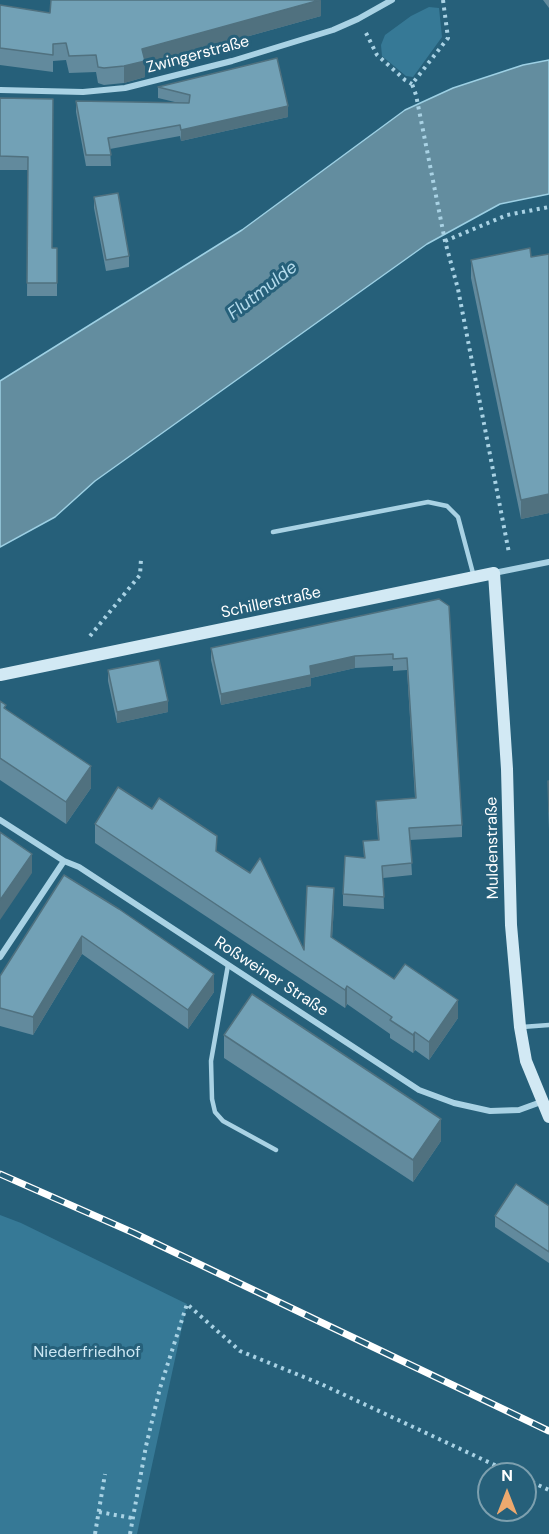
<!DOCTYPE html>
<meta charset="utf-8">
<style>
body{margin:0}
#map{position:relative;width:549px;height:1534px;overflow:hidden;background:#26607a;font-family:"DM Sans",sans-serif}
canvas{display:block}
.north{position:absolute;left:477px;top:1462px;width:60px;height:60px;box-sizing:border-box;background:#26607a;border:2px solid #7da0af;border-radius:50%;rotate:0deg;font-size:16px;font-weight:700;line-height:24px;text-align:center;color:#fff}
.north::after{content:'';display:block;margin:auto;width:21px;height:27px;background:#eda96e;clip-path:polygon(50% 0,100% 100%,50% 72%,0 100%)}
</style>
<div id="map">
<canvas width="549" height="1534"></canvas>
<div class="north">N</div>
</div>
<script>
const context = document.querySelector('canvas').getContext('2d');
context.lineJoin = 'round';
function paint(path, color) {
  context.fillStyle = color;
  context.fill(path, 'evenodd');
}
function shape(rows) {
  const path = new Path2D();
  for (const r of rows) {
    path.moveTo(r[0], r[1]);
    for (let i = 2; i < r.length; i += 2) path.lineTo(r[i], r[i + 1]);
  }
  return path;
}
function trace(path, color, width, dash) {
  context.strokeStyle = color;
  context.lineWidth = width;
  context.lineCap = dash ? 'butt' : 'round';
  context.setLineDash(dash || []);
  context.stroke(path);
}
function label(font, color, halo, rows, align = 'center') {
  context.font = font + ' "DM Sans",sans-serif';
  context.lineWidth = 6;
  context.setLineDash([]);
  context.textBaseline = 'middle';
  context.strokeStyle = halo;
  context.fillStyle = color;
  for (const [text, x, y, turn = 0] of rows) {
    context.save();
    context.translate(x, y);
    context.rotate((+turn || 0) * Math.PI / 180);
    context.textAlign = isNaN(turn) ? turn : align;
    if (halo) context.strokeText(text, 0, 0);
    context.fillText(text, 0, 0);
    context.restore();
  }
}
paint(shape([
 [429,7,439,8,442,37,413,77,406,76,382,56,381,45,385,35,411,16],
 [0,1215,21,1223,187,1304,137,1534,0,1534]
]), '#367996');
const water = shape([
 [549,60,549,194,500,204,427,244,95,481,55,517,0,547,0,381,242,230,405,110,453,88,523,65,549,60]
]);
paint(water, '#638d9f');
trace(water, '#9dd0e4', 1.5);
trace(shape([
 [443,0,448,38,412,84,416,95,445,241,458,289,509,553],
 [366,33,377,55,405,80,412,84],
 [445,241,507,215,549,207],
 [90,636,140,575,141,559],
 [525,1479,549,1490],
 [99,1512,132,1518],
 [95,1534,105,1474],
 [130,1534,146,1446,160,1388,187,1304,240,1351,321,1384,514,1474]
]), '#a9d2e4', 4, [3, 4.5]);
trace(shape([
 [273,532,428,502,447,506,458,517,474,577],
 [228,965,211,1061,212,1099,215,1112,223,1121,276,1150],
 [522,1027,549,1025]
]), '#a9d2e4', 4.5);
trace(shape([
 [0,90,83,92,125,88,232,61,333,30,358,19,392,0],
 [494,573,549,562],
 [0,820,64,861,79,867,419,1090,454,1103,490,1111,519,1110,541,1102],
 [0,957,64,861]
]), '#a9d2e4', 6);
trace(shape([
 [0,675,494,573,507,769,511,925,520,1027,526,1061,549,1117]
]), '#d2e9f4', 12);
const rail = shape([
 [0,1174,134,1233,549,1431]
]);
trace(rail, '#fff', 7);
trace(rail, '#26607a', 4.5, [14]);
paint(shape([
 [543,0,549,0,549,8],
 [0,5,50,13,321,16,145,65,145,77,124,83,104,85,98,83,96,72,69,73,66,60,53,61,53,72,0,65],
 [158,87,288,117,181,141,180,136,110,149,111,166,86,166,76,112,76,101,179,103,158,98],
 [0,98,53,99,52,248,57,248,57,296,27,296,28,170,0,170],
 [94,197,129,256,129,267,106,271,94,208],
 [549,254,549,513,521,519,471,278,471,260,531,257],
 [439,599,462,825,462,837,410,840,412,875,383,878,384,909,343,906,343,894,364,858,363,841,378,840,376,813,376,801,415,798,407,670,393,671,393,666,355,668,311,678,311,686,221,705,211,660,211,648],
 [108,670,168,712,117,723,108,681],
 [0,701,6,709,91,788,66,824,0,780],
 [548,781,549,781,549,830,548,800],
 [152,809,217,852,304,950,334,906,332,938,394,979,458,1018,429,1060,415,1050,413,1053,390,1038,390,1034,347,1004,345,1008,95,843,95,824],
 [64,875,214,992,188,1029,82,954,33,1035,0,1026,0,976],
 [224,1035,441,1141,413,1182,224,1058],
 [549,1206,549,1263,495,1227,495,1216]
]), '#628a9d');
paint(shape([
 [321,0,321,16,145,65,145,77,124,83,124,66,142,49],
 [288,106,288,117,181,141,181,130],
 [549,494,549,513,521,519,521,500],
 [355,656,355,668,311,678,311,686,221,705,221,694,310,666],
 [168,701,168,712,117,723,117,712],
 [91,766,91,788,66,824,66,802],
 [32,854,32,873,0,920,0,900],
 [334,888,334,906,331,956,331,937],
 [82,936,82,954,33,1035,33,1017],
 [214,974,214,992,188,1029,188,1010],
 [347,986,347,1004,345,1008,345,990],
 [458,1000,458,1018,429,1060,429,1042],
 [415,1032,415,1050,413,1053,413,1035],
 [441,1119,441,1141,413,1182,413,1160]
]), '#50717f');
const building = shape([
 [51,0,320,0,142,49,145,61,124,66,104,68,98,67,96,55,69,56,66,43,53,44,53,55,0,48,0,5,50,13,51,0],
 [277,58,288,106,181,130,180,125,108,138,111,155,86,155,76,101,189,103,190,95,158,87,277,58],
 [0,98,53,99,52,248,57,248,57,283,27,283,28,157,0,156,0,98],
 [118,193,129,256,106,260,94,197,118,193],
 [530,248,531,257,549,254,549,494,521,500,471,260,530,248],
 [439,599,449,606,462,825,409,828,412,863,382,866,384,897,343,894,345,856,365,858,363,841,379,840,376,801,416,798,407,658,393,659,393,654,355,656,310,666,311,675,221,694,211,648,439,599],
 [159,660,168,701,117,712,108,670,159,660],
 [0,701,6,705,4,708,91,766,66,802,0,758,0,701],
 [548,781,549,781,549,812,548,781],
 [118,787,152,809,159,798,217,836,216,851,250,873,260,858,304,950,307,886,334,888,331,937,394,979,405,964,458,1000,429,1042,415,1032,413,1035,390,1020,392,1017,347,986,345,990,95,824,118,787],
 [0,832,32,854,0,900,0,832],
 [64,875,119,909,214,974,188,1010,82,936,33,1017,0,1008,0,976,64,875],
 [252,994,441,1119,413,1160,224,1035,252,994],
 [516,1184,549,1206,549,1252,495,1216,516,1184]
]);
paint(building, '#72a1b6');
trace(building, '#50717f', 1.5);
label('16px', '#fff', '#26607a', [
 ["Zwingerstraße",198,55,-15],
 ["Schillerstraße",271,603,-12],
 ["Muldenstraße",493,848,-91],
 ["Roßweiner Straße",271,977,33]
]);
label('16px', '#cce7f3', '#26607a', [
 ["Niederfriedhof",87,1353]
]);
label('italic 18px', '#b4dbec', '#26607a', [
 ["Flutmulde",263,291,-38]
]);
</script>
